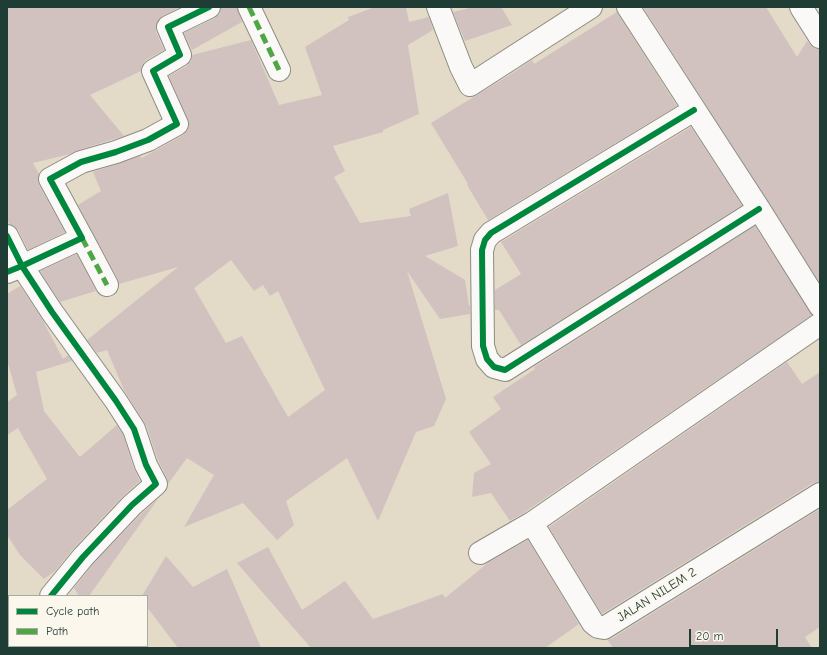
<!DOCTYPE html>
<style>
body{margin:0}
#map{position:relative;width:827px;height:655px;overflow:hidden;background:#e3dac8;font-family:"Comic Neue",sans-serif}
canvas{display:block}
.frame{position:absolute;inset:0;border:8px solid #1f3d34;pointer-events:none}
.legend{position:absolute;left:8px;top:595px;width:140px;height:52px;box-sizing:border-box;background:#fbf7ec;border:1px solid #a3ada2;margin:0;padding:5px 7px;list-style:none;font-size:12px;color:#1f3d34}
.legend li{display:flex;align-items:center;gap:8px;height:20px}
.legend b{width:20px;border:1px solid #a3ada2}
.scale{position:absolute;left:689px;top:629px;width:89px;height:18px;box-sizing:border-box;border:2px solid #1f3d34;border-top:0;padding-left:5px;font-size:12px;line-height:14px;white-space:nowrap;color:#1f3d34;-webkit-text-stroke:3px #fbf7ec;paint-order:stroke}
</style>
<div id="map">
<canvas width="827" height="655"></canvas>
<div class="frame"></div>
<ul class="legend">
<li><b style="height:5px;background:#00873e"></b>Cycle path</li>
<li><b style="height:5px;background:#4fa644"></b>Path</li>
</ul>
<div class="scale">20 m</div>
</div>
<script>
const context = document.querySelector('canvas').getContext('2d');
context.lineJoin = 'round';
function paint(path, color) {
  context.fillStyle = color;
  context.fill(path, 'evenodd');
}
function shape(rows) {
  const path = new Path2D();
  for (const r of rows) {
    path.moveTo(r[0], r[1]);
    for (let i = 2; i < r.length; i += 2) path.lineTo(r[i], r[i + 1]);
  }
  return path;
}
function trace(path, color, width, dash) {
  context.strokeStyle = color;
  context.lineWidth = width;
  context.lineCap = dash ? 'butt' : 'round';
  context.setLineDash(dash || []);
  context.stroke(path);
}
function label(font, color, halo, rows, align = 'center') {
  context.font = font + ' "Comic Neue",sans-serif';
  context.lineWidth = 3.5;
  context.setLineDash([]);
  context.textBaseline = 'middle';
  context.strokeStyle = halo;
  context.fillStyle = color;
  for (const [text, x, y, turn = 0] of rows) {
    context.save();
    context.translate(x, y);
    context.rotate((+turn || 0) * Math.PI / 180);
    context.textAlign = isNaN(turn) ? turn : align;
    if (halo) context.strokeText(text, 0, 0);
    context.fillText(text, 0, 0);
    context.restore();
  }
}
paint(shape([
 [7,7,180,7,163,16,158,20,156,26,156,32,164,50,146,60,142,65,141,71,90,95,124,136,78,150,70,154,33,163,39,174,38,179,39,185,65,232,28,250,18,230,14,226,9,224,7,219],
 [221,7,237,7,242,22,192,50,184,33,215,18,220,14],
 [375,7,406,7,409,22,429,17,433,30,408,45,419,114,383,130,383,132,333,146,345,171,334,177,360,223,411,216,409,209,448,193,458,246,425,256,465,280,469,306,470,306,470,314,440,319,407,271,446,399,434,426,416,432,378,521,347,458,286,501,294,525,277,540,243,503,184,527,214,475,187,458,168,484,167,478,158,460,146,425,124,390,107,350,97,353,87,340,178,267,119,284,118,279,78,205,101,191,93,172,140,156,142,158,183,135,187,131,189,125,188,119,169,76,187,66,191,61,192,55,251,40,279,105,322,95,305,47,349,20,348,17],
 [231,260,254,291,263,285,270,296,278,291,325,390,288,417,242,336,226,343,194,288],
 [473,7,501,7,512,25,465,41,453,12],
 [643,7,766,7,797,57,807,41,814,48,820,49,820,283],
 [617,12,677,106,488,220,467,185,468,184,431,123,508,76,532,60,534,64],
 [691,127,742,205,521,345,499,310,495,310,495,290,521,274,501,242],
 [755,226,812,315,525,512,510,521,491,493,472,497,474,473,491,464,469,432,501,409,493,397,535,369,534,367],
 [77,254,96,291,60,302,40,271],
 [20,286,42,319,63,359,68,355,72,361,36,372,44,411,80,457,117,425,123,434,134,469,140,481,123,496,74,548,55,571,44,579,20,555,7,535,7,510,47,479,18,428,7,435,7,402,17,395,7,360,7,294],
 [787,362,802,384,820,372,820,482,813,483,602,614,549,527],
 [158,499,89,596,79,596,74,588,92,565,141,514],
 [820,509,820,627,805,637,812,648,613,648,607,639,611,639],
 [528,540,579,624,545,648,311,648,237,563,268,547,302,610,345,581,373,619,443,594,445,598,489,562],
 [166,556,193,587,227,569,261,648,178,648,147,607,147,596,142,596]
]), '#d1c2c0');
const minor = shape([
 [249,7,279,70],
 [438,7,461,67,470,85,591,7],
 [628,7,759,209,820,306],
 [801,7,820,37],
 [694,110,491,233,485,240,482,250,483,346,487,359,494,367,505,370,759,209],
 [7,236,22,266,52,312,116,401,134,429,146,465,156,484,132,505,83,557,51,596],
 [82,238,107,285],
 [7,272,22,266,82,238,50,179,81,162,116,152,148,140,177,124,153,71,180,55,168,27,209,7],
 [532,523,593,623,598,627,604,628,820,494],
 [480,553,532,523,820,324],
 [7,647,9,644]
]);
trace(minor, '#8c8d82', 24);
trace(minor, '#fbf9f7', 22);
trace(shape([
 [249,7,279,70],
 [82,238,107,285],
 [7,647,9,644]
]), '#4fa644', 5, [10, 5]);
trace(shape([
 [694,110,491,233,485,240,482,250,483,346,487,359,494,367,505,370,759,209],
 [7,236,22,266,52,312,116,401,134,429,146,465,156,484,132,505,83,557,51,596],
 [7,272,22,266,82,238,50,179,81,162,116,152,148,140,177,124,153,71,180,55,168,27,209,7]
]), '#00873e', 6);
label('13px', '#1f3d34', '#fbf7ec', [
 ["JALAN NILEM 2",657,595,-32]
]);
</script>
